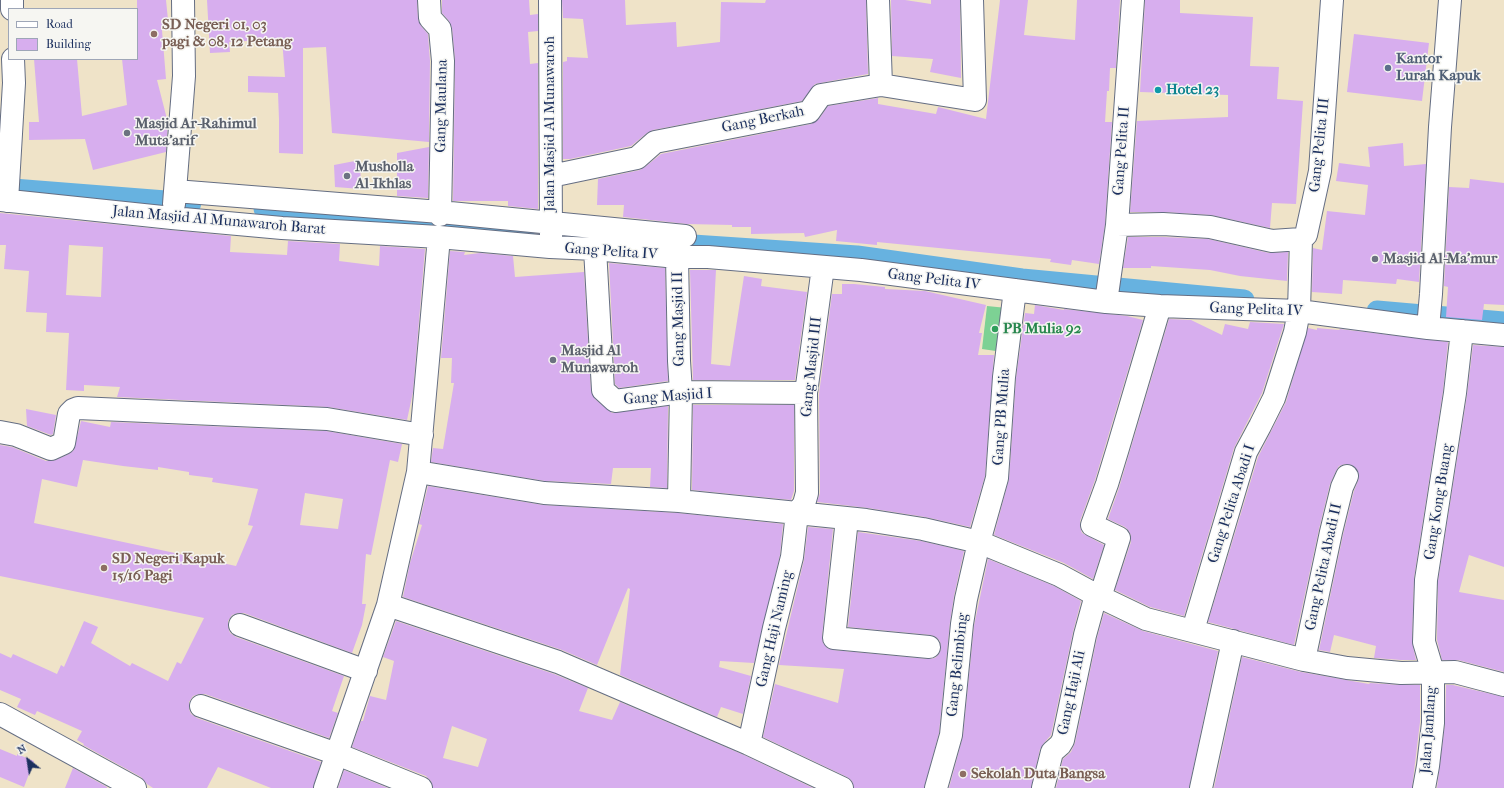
<!DOCTYPE html>
<style>
body{margin:0}
#map{position:relative;width:1504px;height:788px;overflow:hidden;background:#efe3c8;font-family:"IM FELL French Canon",serif}
canvas{display:block}
.legend{position:absolute;left:8px;top:8px;width:130px;height:52px;box-sizing:border-box;background:#f6f6f2;border:1px solid #9ea6b7;margin:0;padding:5px 7px;list-style:none;font-size:12px;color:#1b2f5e}
.legend li{display:flex;align-items:center;gap:8px;height:20px}
.legend b{width:20px;border:1px solid #9ea6b7}
.north{position:absolute;left:8px;top:740px;width:40px;height:40px;-webkit-text-stroke:3px #f6f6f2;paint-order:stroke;rotate:330deg;font-size:11px;font-weight:700;line-height:16px;text-align:center;color:#1b2f5e}
.north::after{content:'';display:block;margin:auto;width:14px;height:18px;background:#1b2f5e;clip-path:polygon(50% 0,100% 100%,50% 72%,0 100%)}
</style>
<div id="map">
<canvas width="1504" height="788"></canvas>
<ul class="legend">
<li><b style="height:5px;background:#fff"></b>Road</li>
<li><b style="height:11px;background:#d7aeee"></b>Building</li>
</ul>
<div class="north">N</div>
</div>
<script>
const context = document.querySelector('canvas').getContext('2d');
context.lineJoin = 'round';
function paint(path, color) {
  context.fillStyle = color;
  context.fill(path, 'evenodd');
}
function shape(rows) {
  const path = new Path2D();
  for (const r of rows) {
    path.moveTo(r[0], r[1]);
    for (let i = 2; i < r.length; i += 2) path.lineTo(r[i], r[i + 1]);
  }
  return path;
}
function trace(path, color, width, dash) {
  context.strokeStyle = color;
  context.lineWidth = width;
  context.lineCap = dash ? 'butt' : 'round';
  context.setLineDash(dash || []);
  context.stroke(path);
}
function label(font, color, halo, rows, align = 'center') {
  context.font = font + ' "IM FELL French Canon",serif';
  context.lineWidth = 3;
  context.setLineDash([]);
  context.textBaseline = 'middle';
  context.strokeStyle = halo;
  context.fillStyle = color;
  for (const [text, x, y, turn = 0] of rows) {
    context.save();
    context.translate(x, y);
    context.rotate((+turn || 0) * Math.PI / 180);
    context.textAlign = isNaN(turn) ? turn : align;
    if (halo) context.strokeText(text, 0, 0);
    context.fillText(text, 0, 0);
    context.restore();
  }
}
paint(shape([
 [987,306,1007,308,1003,352,982,349]
]), '#7dd194');
trace(shape([
 [0,188,191,203],
 [264,209,524,234],
 [663,243,857,256,1022,279,1244,300],
 [1377,311,1504,322]
]), '#67b2e0', 21);
paint(shape([
 [137,0,166,0,169,30,162,30,166,79,157,80,168,123,166,152,93,170,85,139,29,140,29,122,39,122,34,59,77,59,82,116,127,105,122,59,137,59],
 [207,0,417,0,418,19,421,26,428,34,430,61,429,142,332,133,326,47,303,48,303,154,279,153,279,119,278,93,248,92,248,76,285,77,282,39,229,42,230,52,210,53],
 [442,0,529,0,530,15,538,14,538,31,528,32,530,64,538,63,538,209,508,206,508,201,453,201,455,60,452,28,449,21,442,13],
 [562,0,625,0,626,25,676,22,677,47,720,42,721,2,765,3,766,0,866,0,868,74,815,84,802,101,653,130,647,133,631,146,570,159,563,159,563,62,567,61,567,57,588,58,583,19,563,18],
 [891,0,905,0,931,4,931,0,960,0,961,78,930,72,933,59,892,56],
 [1000,0,1028,0,1024,35,1075,40,1077,0,1120,0,1116,68,1110,68,1109,91,1107,91,1105,122,1112,122,1105,224,1099,264,1072,260,1071,265,1050,262,1051,259,877,242,877,245,836,241,837,230,805,237,804,233,751,234,751,227,732,227,732,225,687,224,623,217,624,205,597,205,598,179,640,170,645,167,661,154,811,124,819,119,828,106,878,98,878,104,936,114,938,107,986,119],
 [1145,0,1180,0,1180,13,1253,17,1250,66,1279,67,1277,99,1303,101,1296,204,1272,203,1270,228,1211,215,1164,212,1130,212,1137,121,1228,117,1228,95,1140,92],
 [1354,34,1429,43,1422,101,1347,92],
 [1403,143,1404,166,1426,164,1419,282,1397,279,1396,284,1343,280,1342,294,1312,292,1313,248,1322,250,1327,211,1365,215,1368,185,1336,181,1339,163,1370,167,1368,147],
 [429,147,428,198,397,196,397,153],
 [360,160,361,189,335,187,334,165],
 [1470,179,1504,183,1504,305,1484,304,1482,320,1446,317,1448,287,1444,286,1449,187,1469,188],
 [0,213,231,236,230,252,287,255,288,241,340,244,339,261,379,266,380,246,425,249,413,392,407,420,328,407,117,397,120,387,84,385,84,391,66,390,69,333,46,332,47,313,26,312,29,271,4,269,6,245,0,245],
 [69,245,103,247,101,297,66,295],
 [1128,237,1163,237,1208,239,1269,253,1288,252,1287,281,1240,276,1210,270,1151,266,1151,268,1123,268],
 [450,251,465,252,464,255,480,253,513,256,515,277,584,272,591,391,595,399,612,413,668,406,667,488,650,487,651,468,613,468,611,484,545,481,431,462,433,448,443,449,454,383,451,383,452,358,441,358],
 [609,263,665,268,668,381,619,388,615,384],
 [690,270,716,270,711,364,730,366,744,276,762,279,761,286,807,292,795,380,693,380],
 [842,284,854,284,885,287,885,289,925,291,986,305,979,333,982,333,978,355,994,355,985,476,970,527,925,517,868,508,817,502,820,493,819,394,832,294,842,294],
 [1035,305,1064,310,1064,309,1127,316,1143,320,1095,480,1080,521,1080,527,1082,533,1104,545,1093,579,1064,563,994,535,1009,479,1016,378,1025,313,1034,314],
 [1169,319,1191,320,1222,335,1225,324,1248,329,1250,322,1284,324,1262,393,1234,448,1184,616,1150,607,1115,590,1131,542,1131,536,1129,531,1125,527,1108,519,1119,488],
 [1308,328,1317,330,1317,328,1339,330,1340,329,1448,342,1443,391,1414,578,1412,642,1416,660,1401,660,1374,658,1376,646,1334,635,1330,652,1319,650,1343,535,1354,491,1358,481,1359,475,1357,469,1352,465,1345,464,1339,466,1336,471,1330,484,1319,529,1294,645,1208,622,1258,457,1286,402],
 [1473,345,1504,347,1504,567,1469,555,1459,592,1504,600,1504,672,1458,660,1442,660,1437,640,1438,581,1467,395],
 [693,405,794,405,794,491,791,500,692,490],
 [26,409,56,415,53,434,51,435,27,426],
 [81,421,110,427,111,422,326,431,402,444,398,462,390,460,371,555,366,554,362,604,366,604,362,625,352,653,244,613,238,613,232,615,228,621,228,627,230,633,236,637,344,676,332,711,338,713,329,738,205,694,199,694,193,696,189,702,189,709,191,714,197,718,321,762,313,788,271,788,218,767,207,788,153,788,147,784,141,777,83,745,84,744,77,740,82,731,37,711,35,715,17,707,21,699,0,690,0,653,11,658,13,654,57,674,61,665,64,667,84,621,98,627,91,643,130,666,132,663,168,681,177,662,181,664,204,618,0,576,0,445,12,447,46,461,56,460,69,454,74,450],
 [83,460,123,466,158,470,158,467,189,472,189,475,213,478,212,482,258,489,248,525,253,526,236,566,34,523,42,479,77,487],
 [305,493,343,499,338,529,300,525],
 [428,486,543,505,678,513,783,524,780,555,754,663,720,661,719,667,751,676,743,714,721,707,717,717,620,675,630,589,628,588,597,665,562,650,403,597,410,563,422,525,419,524],
 [808,527,833,529,822,637,823,643,827,648,833,650,928,659,935,658,939,654,941,649,940,641,936,637,931,635,848,627,858,532,921,541,964,551,954,596,950,622,939,733,924,788,854,788,852,781,847,777,763,737,775,684,838,703,844,669,779,665,804,560],
 [988,559,1054,586,1081,601,1073,632,1051,735,1044,743,1040,749,1031,788,949,788,963,736,974,626],
 [1104,613,1143,631,1218,651,1189,788,1056,788,1063,759,1071,752,1075,743,1097,638],
 [396,621,554,674,588,688,579,711,612,720,620,702,744,755,813,788,433,788,431,781,426,776,352,747,361,721,363,721,370,696,386,700,394,661,383,657],
 [452,726,487,739,478,767,443,758],
 [1242,657,1301,672,1369,684,1370,683,1400,685,1420,685,1420,722,1412,788,1214,788],
 [1446,685,1453,685,1504,697,1504,788,1437,788,1445,724],
 [0,749,17,756,17,754,34,761,24,787,0,777],
 [73,768,107,787,107,788,65,788],
 [344,770,388,788,338,788]
]), '#d7aeee');
const minor = shape([
 [12,0,12,9],
 [429,0,430,18,440,29,443,61,440,215],
 [550,0,551,237],
 [878,0,881,85],
 [551,176,637,158,655,142,809,112,821,95,881,85,975,100,972,0],
 [175,191,440,212,685,236],
 [0,200,172,218,282,228,439,237,550,247,595,249,677,257,708,257,861,270,1106,302,1160,306,1299,311,1428,328,1504,335],
 [7,201,14,83,13,59],
 [174,204,184,76,183,0],
 [1117,225,1163,224,1210,227,1272,241,1301,239,1306,235,1320,171,1332,0],
 [595,249,603,390,615,401,681,392,806,393],
 [677,257,679,361,681,392,679,501],
 [1106,302,1117,225,1133,0],
 [1428,328,1431,294,1440,127,1450,0],
 [0,432,16,435,51,449,64,443,69,414,73,410,78,408,327,419,422,435],
 [418,472,544,493,679,501,866,520,923,529,979,542,1059,575,1096,595,1146,619,1304,660,1347,668,1401,673,1455,672,1504,685],
 [847,519,834,638,929,647],
 [388,605,558,662,749,744,842,788],
 [240,625,366,671],
 [1193,630,1246,452,1260,426,1274,398,1295,332,1299,311,1301,239],
 [1304,660,1331,532,1342,487,1347,476],
 [201,706,337,754,421,788],
 [0,714,135,788],
 [749,744,774,628,792,557,797,513,804,504,807,493,806,393,823,267],
 [325,788,388,605,418,472,439,237],
 [936,788,951,735,962,624,966,599,979,542,997,478,1004,377,1015,290],
 [1043,788,1052,752,1060,745,1063,740,1085,635,1096,595,1103,588,1119,538,1092,525,1107,484,1118,448,1160,306],
 [1201,788,1233,641],
 [1424,788,1428,766,1433,723,1433,672,1424,642,1426,580,1455,393,1462,331]
]);
trace(minor, '#656e83', 24);
trace(minor, '#fff', 22);
for (const [x, y, r, color] of [
 [154,34,4,"#8d6e63"],
 [1388,68,4,"#5c6f8a"],
 [1158,90,4,"#0f9aa8"],
 [127,133,4,"#6b7280"],
 [347,176,4,"#6b7280"],
 [1375,259,4,"#6b7280"],
 [995,329,4,"#2e9e5b"],
 [553,360,4,"#6b7280"],
 [104,568,4,"#8d6e63"],
 [963,774,4,"#8d6e63"]
]) {
  const dot = new Path2D();
  dot.arc(x, y, r, 0, 2 * Math.PI);
  context.fillStyle = color;
  context.fill(dot);
  trace(dot, '#f6f6f2', 1.5);
}
label('bold 15px', '#785e54', '#f6f6f2', [
 ["SD Negeri 01, 03",162,25],
 ["pagi & 08, 12 Petang",162,42],
 ["SD Negeri Kapuk",112,559],
 ["15/16 Pagi",112,576],
 ["Sekolah Duta Bangsa",971,774]
], 'left');
label('bold 15px', '#4e5e75', '#f6f6f2', [
 ["Kantor",1396,59],
 ["Lurah Kapuk",1396,76]
], 'left');
label('bold 15px', '#0d838f', '#f6f6f2', [
 ["Hotel 23",1166,90]
], 'left');
label('15px', '#1b2f5e', '#f6f6f2', [
 ["Gang Maulana",442,106,-89],
 ["Gang Berkah",763,120,-12],
 ["Jalan Masjid Al Munawaroh",550,124,-90],
 ["Gang Pelita III",1320,145,-84],
 ["Gang Pelita II",1122,151,-86],
 ["Jalan Masjid Al Munawaroh Barat",219,221,5],
 ["Gang Pelita IV",611,252,4],
 ["Gang Pelita IV",934,280,7],
 ["Gang Pelita IV",1256,310,2],
 ["Gang Masjid II",679,319,-91],
 ["Gang Masjid III",812,367,-84],
 ["Gang Masjid I",668,397,-4],
 ["Gang PB Mulia",1002,417,-86],
 ["Gang Kong Buang",1439,502,-81],
 ["Gang Pelita Abadi I",1232,504,-72],
 ["Gang Pelita Abadi II",1324,567,-78],
 ["Gang Haji Naming",775,629,-77],
 ["Gang Belimbing",958,665,-84],
 ["Gang Haji Ali",1072,693,-78],
 ["Jalan Jamlang",1429,730,-86]
]);
label('bold 15px', '#5b616d', '#f6f6f2', [
 ["Masjid Ar-Rahimul",135,124],
 ["Muta'arif",135,141],
 ["Musholla",355,167],
 ["Al-Ikhlas",355,184],
 ["Masjid Al-Ma'mur",1383,259],
 ["Masjid Al",561,351],
 ["Munawaroh",561,368]
], 'left');
label('bold 15px', '#27864d', '#f6f6f2', [
 ["PB Mulia 92",1003,329]
], 'left');
</script>
